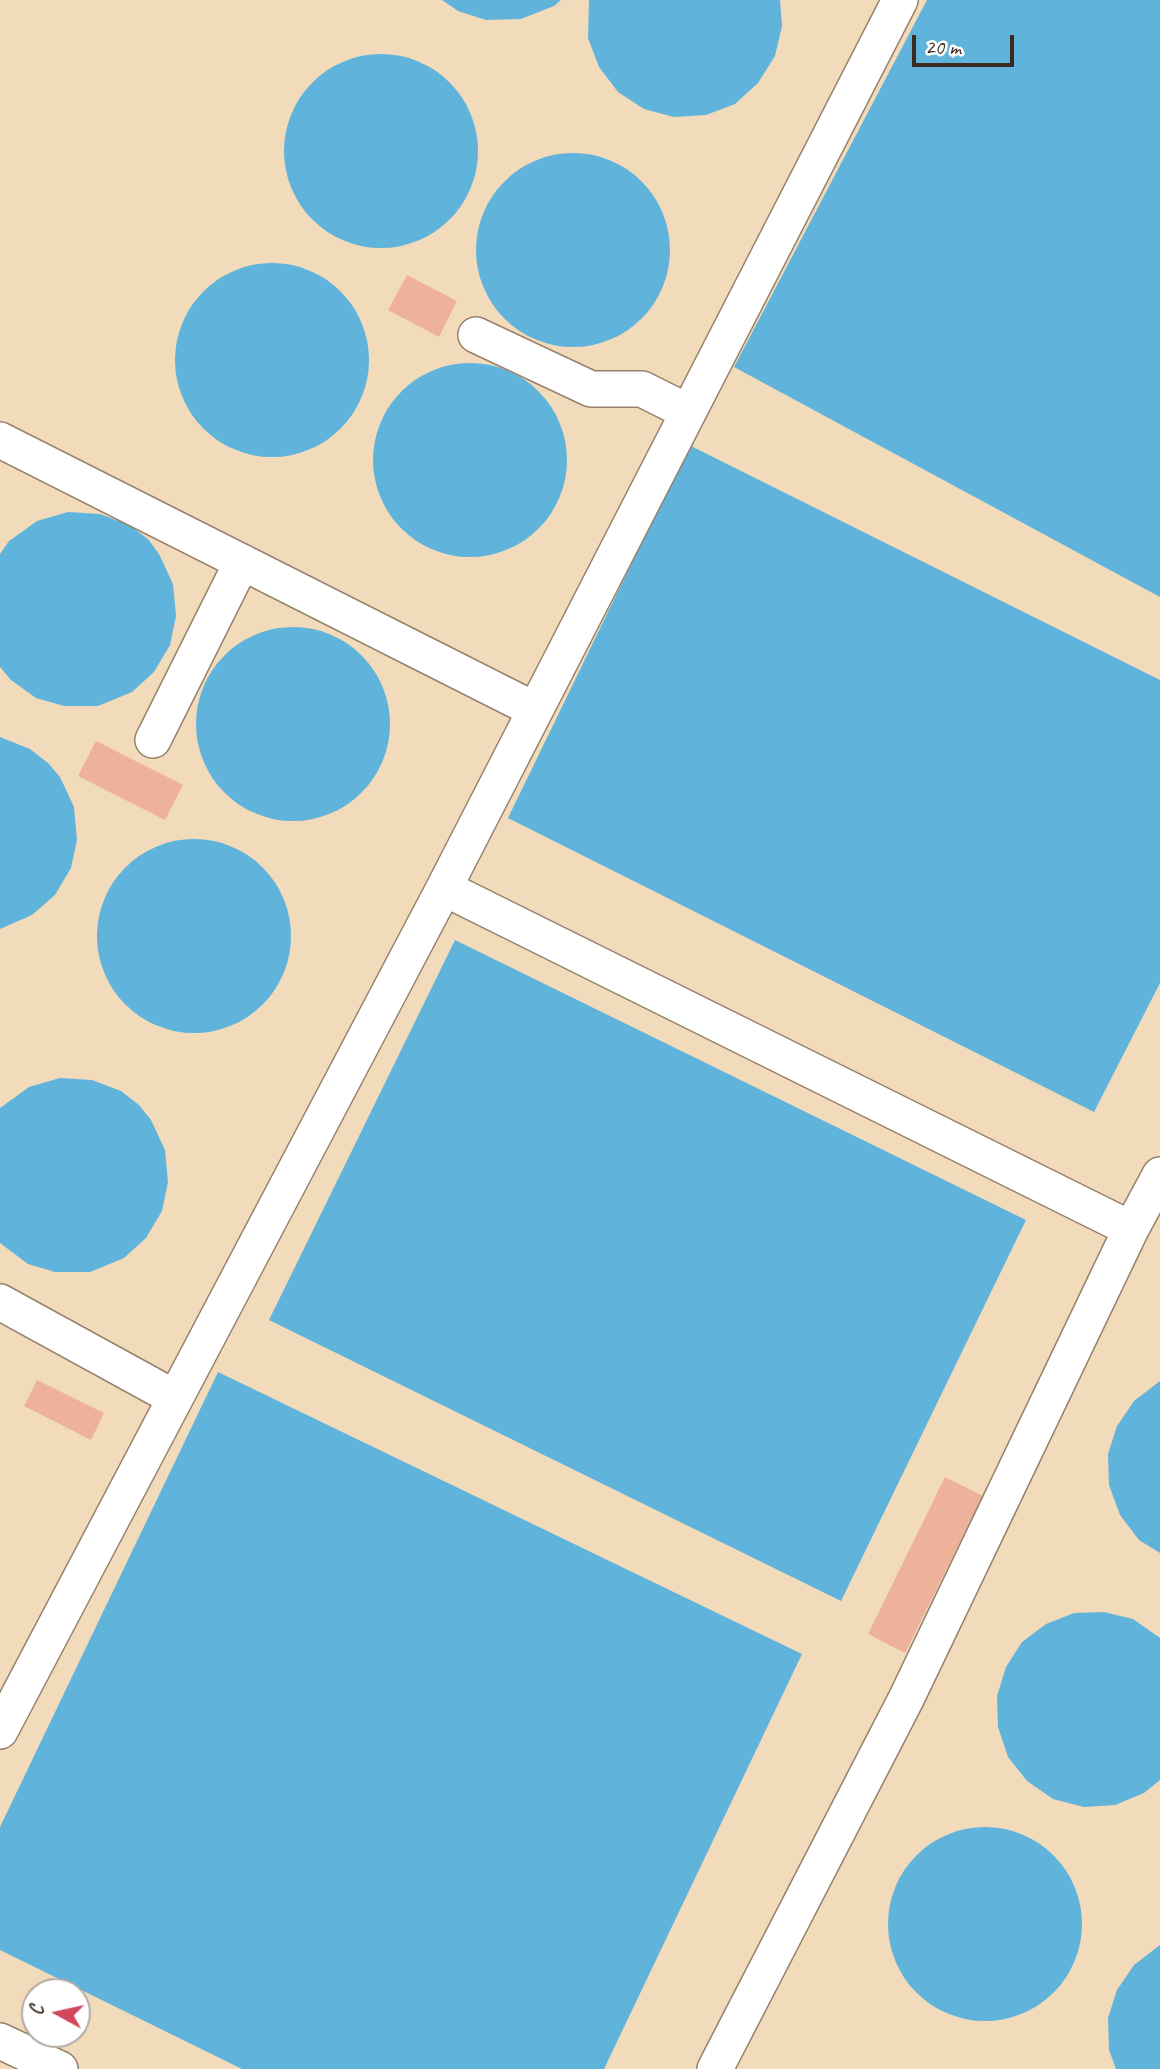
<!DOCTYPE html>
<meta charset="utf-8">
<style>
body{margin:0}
#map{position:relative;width:1160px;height:2069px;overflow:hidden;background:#f2dbbb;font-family:Caveat,sans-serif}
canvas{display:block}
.north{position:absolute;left:21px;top:1978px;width:70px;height:70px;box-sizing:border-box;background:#fff;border:2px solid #b1aaa5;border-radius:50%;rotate:278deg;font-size:19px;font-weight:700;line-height:28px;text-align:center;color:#3b2a1e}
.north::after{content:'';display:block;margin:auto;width:24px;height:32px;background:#d1495b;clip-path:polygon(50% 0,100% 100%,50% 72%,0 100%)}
.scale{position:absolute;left:912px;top:35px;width:102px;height:32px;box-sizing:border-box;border:4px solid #3b2a1e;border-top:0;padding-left:9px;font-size:21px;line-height:24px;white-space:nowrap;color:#3b2a1e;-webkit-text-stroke:5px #fff;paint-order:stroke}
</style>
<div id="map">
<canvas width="1160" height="2069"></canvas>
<div class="north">С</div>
<div class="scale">20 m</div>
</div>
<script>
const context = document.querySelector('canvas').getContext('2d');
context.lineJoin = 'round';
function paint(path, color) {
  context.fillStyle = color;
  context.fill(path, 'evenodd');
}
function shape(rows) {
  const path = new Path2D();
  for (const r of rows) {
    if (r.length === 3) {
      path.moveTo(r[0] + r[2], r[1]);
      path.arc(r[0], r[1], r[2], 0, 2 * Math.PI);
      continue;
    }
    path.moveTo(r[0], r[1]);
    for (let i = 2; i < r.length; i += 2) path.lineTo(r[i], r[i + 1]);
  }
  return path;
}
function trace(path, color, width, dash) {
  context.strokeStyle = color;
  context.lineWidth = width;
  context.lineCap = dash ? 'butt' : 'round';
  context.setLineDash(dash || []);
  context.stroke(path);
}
paint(shape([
 [442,0,561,0,554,6,521,19,486,20,458,11],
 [589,0,780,0,782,26,775,56,758,83,735,104,706,115,674,117,644,109,618,92,599,67,588,38],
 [927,0,1160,0,1160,597,734,367],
 [381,151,97],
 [573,250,97],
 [272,360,97],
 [470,460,97],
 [689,445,1160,680,1160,983,1094,1112,508,818],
 [68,512,100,514,129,525,148,539,159,554,173,584,176,616,170,645,154,672,132,692,98,706,64,706,36,698,11,680,0,667,0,554,9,541,37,521],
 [293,724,97],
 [0,737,30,749,48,763,60,777,74,807,77,840,71,868,55,895,32,915,0,929],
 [194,936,97],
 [455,940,1026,1220,841,1601,269,1320],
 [60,1078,92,1080,121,1091,139,1105,151,1120,165,1150,168,1182,162,1211,146,1238,124,1258,90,1272,55,1272,28,1264,0,1243,0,1108,29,1087],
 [218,1372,802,1654,604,2069,242,2069,0,1950,0,1827],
 [1160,1381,1160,1553,1139,1540,1120,1515,1109,1485,1108,1454,1117,1426,1134,1401],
 [1104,1612,1133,1619,1160,1638,1160,1780,1144,1793,1115,1805,1084,1807,1053,1799,1027,1781,1008,1757,998,1727,997,1696,1006,1667,1022,1642,1046,1624,1074,1613],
 [985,1924,97],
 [1160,1945,1160,2069,1116,2069,1109,2050,1108,2018,1117,1990,1134,1965]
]), '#60b3db');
paint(shape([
 [407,275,457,301,439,337,388,310],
 [96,741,183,785,165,820,78,776],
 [37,1380,104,1413,91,1440,24,1406],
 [945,1477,983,1496,905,1653,868,1634]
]), '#eeb199');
const minor = shape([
 [476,335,591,389,642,389,688,412],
 [0,440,535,710],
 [153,740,242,562],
 [444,888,1131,1229],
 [0,1302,175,1398],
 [0,1731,444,888,900,0],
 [0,2041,60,2069],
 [715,2069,906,1699,1131,1229,1160,1175]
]);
trace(minor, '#96826c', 38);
trace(minor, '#fff', 35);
</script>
